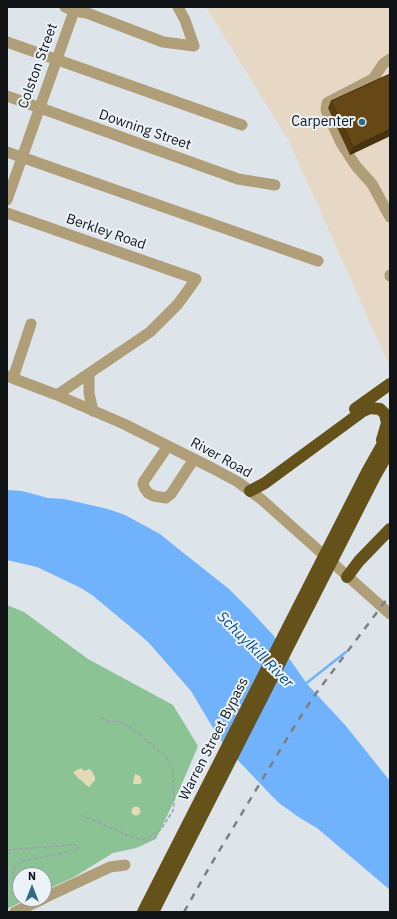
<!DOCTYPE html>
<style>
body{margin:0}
#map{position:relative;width:397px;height:919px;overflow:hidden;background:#dde5eb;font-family:"IBM Plex Sans",sans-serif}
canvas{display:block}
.frame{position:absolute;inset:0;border:8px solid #111416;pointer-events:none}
.north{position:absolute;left:12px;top:867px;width:40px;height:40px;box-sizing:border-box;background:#ebf3f9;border:1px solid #949a9e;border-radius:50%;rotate:0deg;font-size:11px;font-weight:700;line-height:16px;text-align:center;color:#111416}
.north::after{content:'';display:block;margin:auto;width:14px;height:18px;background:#316a83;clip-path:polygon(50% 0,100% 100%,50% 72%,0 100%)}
</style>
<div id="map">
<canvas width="397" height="919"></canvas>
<div class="frame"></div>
<div class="north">N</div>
</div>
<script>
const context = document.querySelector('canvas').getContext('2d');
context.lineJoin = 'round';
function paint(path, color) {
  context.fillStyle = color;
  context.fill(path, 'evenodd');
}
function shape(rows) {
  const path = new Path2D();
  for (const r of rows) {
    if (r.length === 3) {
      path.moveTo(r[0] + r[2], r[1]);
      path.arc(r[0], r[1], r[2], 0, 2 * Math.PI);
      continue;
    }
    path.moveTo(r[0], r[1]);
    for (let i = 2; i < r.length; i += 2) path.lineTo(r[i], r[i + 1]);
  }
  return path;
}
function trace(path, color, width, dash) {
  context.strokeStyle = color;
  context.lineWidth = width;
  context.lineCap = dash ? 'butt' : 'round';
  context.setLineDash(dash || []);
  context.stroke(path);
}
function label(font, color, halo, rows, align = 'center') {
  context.font = font + ' "IBM Plex Sans",sans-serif';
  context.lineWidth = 4;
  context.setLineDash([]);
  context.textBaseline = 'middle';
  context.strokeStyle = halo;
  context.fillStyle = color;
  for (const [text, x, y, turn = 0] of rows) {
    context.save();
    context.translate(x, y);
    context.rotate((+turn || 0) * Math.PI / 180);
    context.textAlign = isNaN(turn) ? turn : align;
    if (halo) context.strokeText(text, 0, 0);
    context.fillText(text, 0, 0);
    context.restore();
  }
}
paint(shape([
 [206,7,390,7,390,364,389,365,289,141]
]), '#e7d7c5');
paint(shape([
 [7,605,24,612,88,659,173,705,198,746,178,793,156,839,136,848,113,853,74,877,44,891,44,875,20,875,20,899,27,899,7,909]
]), '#8bc395');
paint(shape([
 [81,768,84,771,89,769,91,770,95,777,95,780,89,787,86,785,81,780,78,778,73,772],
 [135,774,140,776,142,782,140,784,134,784,133,783],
 [136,811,4.5]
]), '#e4dbb6');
paint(shape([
 [7,490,22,491,48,498,64,499,108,509,125,515,160,534,176,547,229,589,250,610,273,635,307,684,346,726,390,781,390,890,317,828,300,818,279,803,272,796,230,752,219,738,191,691,149,643,139,634,92,595,81,588,37,567,7,560]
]), '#71b2fc');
trace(shape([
 [304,685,346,652]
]), '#71b2fc', 2.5);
trace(shape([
 [81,815,125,834,142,840,157,833,161,829,173,811,174,804,173,770,170,763,166,757,129,726,120,722,109,721,101,717],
 [7,850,70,845,75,845,78,848,76,850,23,861,16,865,13,871,13,877,18,892,17,901]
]), '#9ba1a6', 1.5, [4, 2]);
trace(shape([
 [65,7,74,11,87,13,163,42,194,46,185,20,178,7],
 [7,42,242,125],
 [390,59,383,64,373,79,327,103,326,110,341,143,356,166,372,184,390,217],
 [7,96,238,179,275,185],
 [7,152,318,261],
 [7,200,74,11],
 [7,213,196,279,178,304,150,332,57,395],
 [390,275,390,276],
 [89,374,89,393,93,411],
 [7,376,57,395,124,424,212,468,238,482,261,499,390,614],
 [13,378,31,324],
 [168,446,144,481,143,484,145,489,148,493,154,496,166,498,171,494,194,459],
 [44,898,110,867,125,865],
 [15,912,43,899]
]), '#af9e77', 11);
trace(shape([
 [355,409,390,384],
 [250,491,265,483,363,411,370,408,380,409,385,414,387,423,382,440],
 [347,577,359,561,390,529],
 [143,912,367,472,390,431],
 [153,912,375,476,390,450]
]), '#65511a', 12);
trace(shape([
 [184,912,210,866,297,722,314,696,390,595]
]), '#7a8084', 2.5, [7, 7]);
paint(shape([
 [390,74,390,136,350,155,328,108,331,101]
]), '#583d13');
paint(shape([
 [390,129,390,136,350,155,353,147]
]), '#47320f');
const building = shape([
 [390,74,390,129,353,147,331,101,390,74]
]);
paint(building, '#664716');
trace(building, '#47320f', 1);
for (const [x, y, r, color] of [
 [362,122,4,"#316a83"]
]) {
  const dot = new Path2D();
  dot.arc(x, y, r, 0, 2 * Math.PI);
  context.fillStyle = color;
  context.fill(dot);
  trace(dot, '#ebf3f9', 1.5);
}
label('14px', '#111416', '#ebf3f9', [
 ["Colston Street",38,66,-70],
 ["Downing Street",145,130,19],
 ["Berkley Road",106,232,19],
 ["River Road",221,458,29],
 ["Warren Street Bypass",214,739,-63]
]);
label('14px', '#111416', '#ebf3f9', [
 ["Carpenter",354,122]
], 'right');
label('italic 15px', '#044d8f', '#ebf3f9', [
 ["Schuylkill River",255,650,45]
]);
</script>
